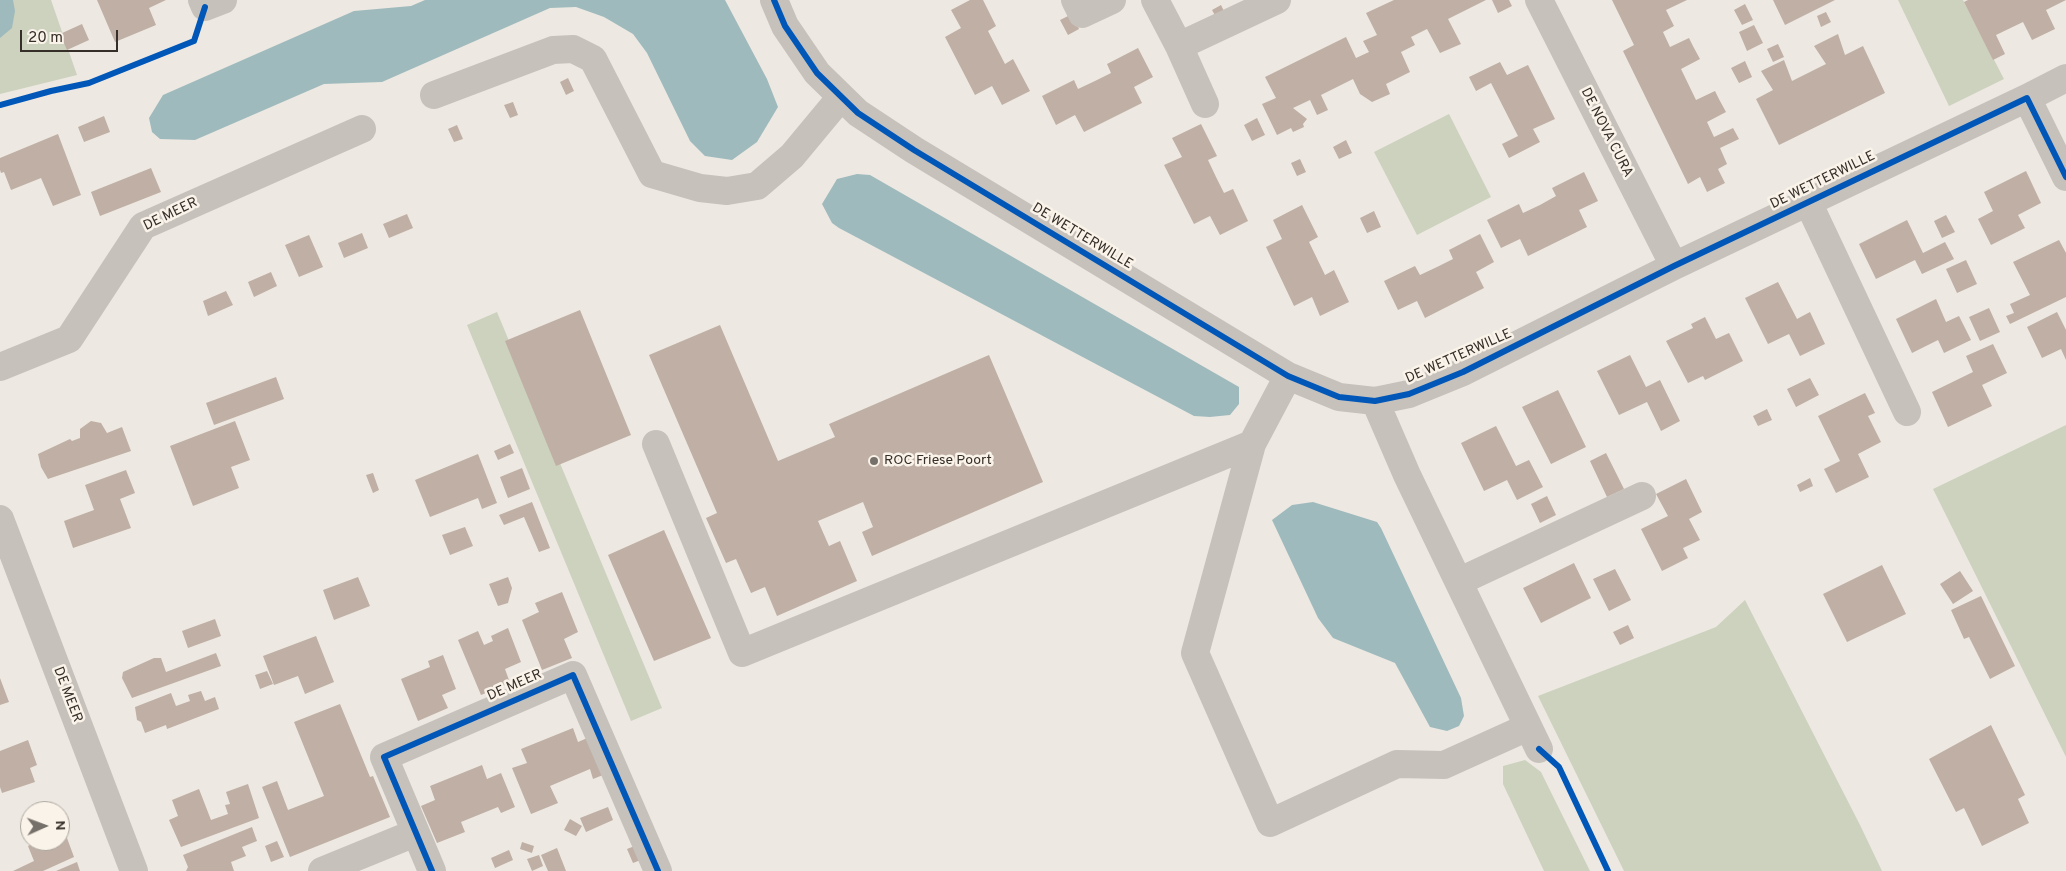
<!DOCTYPE html>
<style>
body{margin:0}
#map{position:relative;width:2066px;height:871px;overflow:hidden;background:#ede9e2;font-family:Overpass,sans-serif}
canvas{display:block}
.north{position:absolute;left:20px;top:801px;width:50px;height:50px;box-sizing:border-box;background:#f9f3ea;border:1px solid #aba59d;border-radius:50%;rotate:88deg;font-size:14px;font-weight:700;line-height:20px;text-align:center;color:#362f29}
.north::after{content:'';display:block;margin:auto;width:18px;height:22px;background:#76706a;clip-path:polygon(50% 0,100% 100%,50% 72%,0 100%)}
.scale{position:absolute;left:20px;top:30px;width:98px;height:22px;box-sizing:border-box;border:2px solid #362f29;border-top:0;padding-left:6px;font-size:15px;line-height:18px;white-space:nowrap;color:#362f29;-webkit-text-stroke:4px #f9f3ea;paint-order:stroke}
</style>
<div id="map">
<canvas width="2066" height="871"></canvas>
<div class="north">N</div>
<div class="scale">20 m</div>
</div>
<script>
const context = document.querySelector('canvas').getContext('2d');
context.lineJoin = 'round';
function paint(path, color) {
  context.fillStyle = color;
  context.fill(path, 'evenodd');
}
function shape(rows) {
  const path = new Path2D();
  for (const r of rows) {
    path.moveTo(r[0], r[1]);
    for (let i = 2; i < r.length; i += 2) path.lineTo(r[i], r[i + 1]);
  }
  return path;
}
function trace(path, color, width, dash) {
  context.strokeStyle = color;
  context.lineWidth = width;
  context.lineCap = dash ? 'butt' : 'round';
  context.setLineDash(dash || []);
  context.stroke(path);
}
function label(font, color, halo, rows, align = 'center') {
  context.font = font + ' Overpass,sans-serif';
  context.lineWidth = 5;
  context.setLineDash([]);
  context.textBaseline = 'middle';
  context.strokeStyle = halo;
  context.fillStyle = color;
  for (const [text, x, y, turn = 0] of rows) {
    context.save();
    context.translate(x, y);
    context.rotate((+turn || 0) * Math.PI / 180);
    context.textAlign = isNaN(turn) ? turn : align;
    if (halo) context.strokeText(text, 0, 0);
    context.fillText(text, 0, 0);
    context.restore();
  }
}
paint(shape([
 [0,0,51,0,77,75,0,94],
 [1898,0,1963,0,2004,79,1949,106],
 [1449,114,1491,197,1417,235,1374,152],
 [497,312,662,708,631,721,467,325],
 [2066,425,2066,757,1933,489],
 [1745,600,1860,825,1882,871,1624,871,1538,696,1716,627],
 [1525,760,1541,772,1590,871,1544,871,1503,784,1503,766]
]), '#ccd2bd');
paint(shape([
 [0,0,13,0,15,11,12,28,0,38],
 [425,0,725,0,767,79,778,107,757,142,732,160,705,156,690,141,647,53,633,34,604,17,576,7,550,8,382,82,324,84,195,140,160,139,152,132,149,118,163,95,354,11,411,6],
 [857,174,870,175,1239,387,1239,404,1230,415,1210,417,1194,416,839,228,832,223,822,204,837,179],
 [1313,502,1377,522,1381,528,1461,698,1464,716,1459,726,1447,731,1430,727,1395,663,1333,638,1318,618,1272,520,1292,505]
]), '#9fbabd');
paint(shape([
 [97,0,166,0,149,8,156,25,115,42],
 [970,0,983,0,996,26,988,31,1005,64,1013,59,1030,91,1002,105,992,86,975,95,945,37,961,28,951,10],
 [1394,0,1486,0,1448,19,1461,44,1440,53,1427,29,1411,37,1415,45,1401,52,1410,72,1386,84,1390,94,1372,102,1360,94,1353,79,1321,95,1328,110,1317,115,1310,100,1293,108,1307,119,1303,124,1304,127,1293,132,1291,128,1277,135,1262,104,1276,98,1265,77,1346,37,1356,58,1369,52,1363,41,1377,35,1366,13],
 [1492,0,1509,0,1512,6,1498,13],
 [1612,0,1687,0,1666,10,1674,26,1663,32,1670,47,1689,38,1694,48,1700,59,1681,69,1696,100,1715,91,1720,101,1726,112,1707,122,1714,137,1733,128,1739,139,1720,148,1727,164,1718,169,1725,183,1707,192,1700,177,1688,184,1623,51,1634,45],
 [1773,0,1835,0,1785,25],
 [1968,0,2066,0,2046,10,2055,29,2032,40,2023,22,1996,35,2005,54,1993,60,1964,2],
 [1745,4,1753,20,1742,25,1734,10],
 [1221,5,1226,15,1217,19,1212,10],
 [1826,12,1831,22,1821,27,1817,16],
 [1072,14,1079,29,1068,35,1060,20],
 [82,24,89,40,67,50,60,34],
 [1754,25,1763,43,1747,51,1739,32],
 [1838,34,1845,55,1863,46,1885,93,1779,145,1756,99,1773,90,1761,71,1784,60,1792,81,1826,64,1814,46],
 [1778,44,1784,57,1773,62,1767,49],
 [1138,48,1153,77,1134,87,1142,103,1084,132,1075,115,1056,125,1042,96,1074,80,1078,89,1095,81,1111,73,1107,64],
 [1745,61,1752,77,1739,83,1731,68],
 [1500,62,1507,75,1528,65,1555,119,1533,129,1540,142,1509,158,1502,144,1518,136,1491,83,1476,91,1469,77],
 [568,78,574,91,566,95,560,82],
 [513,102,518,115,510,118,504,105],
 [104,116,110,132,84,142,78,127],
 [1257,118,1265,135,1252,141,1244,125],
 [1201,124,1217,156,1208,160,1216,177,1224,193,1233,189,1248,221,1220,235,1210,216,1194,224,1164,165,1182,157,1172,138],
 [457,125,463,139,454,142,448,129],
 [58,134,81,195,53,206,41,178,11,190,4,172,1,173,0,170,0,158],
 [1346,140,1352,153,1339,159,1333,147],
 [1300,159,1306,172,1297,176,1291,163],
 [151,168,161,192,100,216,91,192],
 [2026,171,2041,203,2018,215,2025,228,1991,245,1978,219,1993,211,1984,192],
 [1584,172,1598,201,1579,210,1587,227,1528,256,1520,239,1501,248,1487,220,1519,204,1523,213,1540,205,1556,196,1552,188],
 [1302,205,1318,237,1309,242,1325,275,1334,270,1349,302,1320,316,1312,297,1294,306,1266,247,1282,239,1273,220],
 [1374,211,1381,227,1367,233,1360,218],
 [407,214,413,228,389,238,383,224],
 [1946,215,1955,232,1942,238,1934,221],
 [1907,220,1923,253,1945,242,1954,259,1922,274,1915,260,1876,279,1859,244],
 [362,233,368,248,344,258,338,243],
 [1480,234,1494,262,1476,272,1484,288,1425,318,1417,301,1398,310,1384,281,1415,266,1420,275,1437,267,1453,259,1449,250],
 [309,235,323,267,299,277,285,245],
 [2059,240,2066,253,2066,297,2010,324,2006,316,2014,313,2010,304,2030,295,2013,262],
 [1966,260,1977,284,1957,293,1946,269],
 [271,272,277,286,254,297,248,282],
 [1778,282,1797,319,1810,312,1825,344,1800,356,1789,334,1768,344,1745,298],
 [226,291,233,305,208,316,203,301],
 [1936,299,1946,322,1959,316,1971,340,1944,353,1938,340,1912,353,1896,319],
 [1989,308,2000,332,1980,341,1969,317],
 [580,310,631,435,556,466,505,341],
 [2057,312,2066,330,2066,360,2061,349,2042,358,2027,327],
 [1705,317,1716,339,1729,333,1743,361,1705,380,1703,376,1688,383,1666,341,1693,328,1691,324],
 [720,325,778,461,835,437,829,424,989,355,1043,482,872,556,862,532,873,527,863,502,818,521,829,546,840,541,857,581,777,616,765,587,751,593,736,559,726,563,706,518,717,513,649,355],
 [1993,344,2007,373,1982,385,1992,406,1948,427,1932,392,1973,372,1966,356],
 [1630,355,1646,387,1660,380,1680,421,1661,431,1647,402,1619,415,1597,371],
 [276,377,284,399,214,425,206,403],
 [1810,378,1819,395,1796,407,1787,389],
 [1558,390,1586,447,1551,464,1522,407],
 [1865,393,1875,413,1868,416,1881,442,1858,454,1869,477,1836,493,1824,469,1840,461,1818,416],
 [1767,409,1772,420,1758,426,1753,416],
 [91,421,101,423,107,433,122,427,131,451,48,479,41,467,38,454,70,439,72,441,80,438,80,429],
 [235,421,250,460,231,467,239,488,193,506,170,446],
 [1496,426,1516,466,1529,460,1543,487,1517,500,1507,480,1484,491,1461,443],
 [510,444,514,453,498,460,494,451],
 [1606,453,1624,489,1607,497,1590,461],
 [478,454,497,503,482,509,478,498,430,517,415,480],
 [522,468,530,489,508,498,500,477],
 [126,470,135,493,120,499,131,528,73,548,64,521,94,510,85,485],
 [373,473,379,490,373,493,366,475],
 [1810,478,1813,486,1800,492,1797,485],
 [1686,479,1702,512,1689,519,1700,540,1683,548,1688,558,1662,571,1641,529,1668,516,1656,494],
 [1547,496,1556,515,1540,523,1531,504],
 [532,502,550,548,539,552,524,517,504,525,499,515],
 [465,527,473,546,450,555,442,535],
 [664,530,711,638,654,661,608,555],
 [1574,563,1591,598,1541,623,1523,588],
 [1882,565,1906,614,1847,642,1823,594],
 [1615,569,1631,600,1609,611,1593,579],
 [1960,571,1973,591,1953,604,1940,584],
 [358,577,370,606,334,620,323,590],
 [508,577,512,588,508,603,498,606,489,584],
 [562,592,578,632,564,639,572,658,542,670,522,620,539,612,535,603],
 [1981,596,2015,666,1990,679,1969,637,1964,639,1951,610],
 [215,619,221,636,188,648,182,631],
 [1628,625,1634,638,1620,645,1613,632],
 [508,628,521,662,505,669,510,683,481,695,458,640,478,631,484,645,493,641,491,636],
 [316,636,334,682,305,694,298,676,274,685,263,656],
 [216,653,221,666,132,698,122,678,123,672,154,658,161,658,166,672],
 [443,655,456,689,442,695,448,708,418,721,401,679,430,667,428,661],
 [267,671,273,684,260,689,255,675],
 [0,678,9,702,0,705],
 [201,691,205,701,215,697,219,709,167,729,166,725,145,733,141,722,137,720,135,707,171,693,176,706,190,701,188,695],
 [340,704,370,777,373,776,390,817,290,857,262,787,277,781,288,810,324,796,294,722],
 [1991,725,2025,795,2018,799,2029,823,1982,846,1964,808,1956,812,1929,759],
 [573,728,578,742,592,736,608,773,593,779,590,769,550,786,558,803,531,814,512,768,527,763,521,749],
 [28,740,37,765,30,768,35,782,2,793,0,787,0,751],
 [482,765,487,779,501,773,515,807,501,813,498,807,461,822,465,832,437,843,421,806,435,800,430,786],
 [248,784,259,818,181,847,169,820,178,816,172,800,199,789,211,820,228,814,225,805,230,804,226,792],
 [608,807,613,820,586,832,580,818],
 [570,819,582,826,576,836,564,830],
 [252,827,257,841,242,847,246,856,231,862,234,871,186,871,188,867,183,855],
 [64,830,74,857,43,871,13,871,34,861,28,846,39,841,60,841,60,831],
 [277,841,284,857,271,862,265,846],
 [522,842,534,846,532,853,520,849],
 [642,843,648,857,633,863,627,849],
 [557,848,566,871,548,871,541,855],
 [509,850,513,860,495,868,491,858],
 [539,855,543,866,532,871,527,859],
 [77,862,80,871,56,871]
]), '#bfafa4');
trace(shape([
 [202,0,205,7,223,0],
 [774,0,785,26,817,73,858,113,914,150,1288,376,1339,397,1375,401,1409,394,1463,372,1674,266,2027,98,2066,177],
 [1075,0,1082,14,1112,0],
 [1155,0,1179,46,1205,104],
 [1539,0,1674,266],
 [1179,46,1277,0],
 [434,95,553,50,573,49,593,59,652,174,700,188,727,191,757,186,792,156,841,97],
 [2027,98,2066,78],
 [1808,202,1907,412],
 [0,367,69,339,143,226,362,129],
 [1375,401,1407,475,1539,749],
 [656,444,742,653,1252,444,1288,376],
 [1252,444,1195,653,1270,823,1397,764,1444,765,1528,727],
 [0,519,134,871],
 [1460,581,1642,496],
 [322,871,415,833],
 [432,871,384,757,573,675,658,871]
]), '#c6c1bb', 28);
trace(shape([
 [774,0,785,26,817,73,858,113,914,150,1288,376,1339,397,1375,401,1409,394,1463,372,1674,266,2027,98,2066,177],
 [0,105,51,91,89,83,194,41,205,7],
 [1539,749,1559,767,1608,871],
 [432,871,384,757,573,675,658,871]
]), '#0057b8', 6);
for (const [x, y, r, color] of [
 [874,461,5,"#76706a"]
]) {
  const dot = new Path2D();
  dot.arc(x, y, r, 0, 2 * Math.PI);
  context.fillStyle = color;
  context.fill(dot);
  trace(dot, '#f9f3ea', 2);
}
label('14px', '#362f29', '#f9f3ea', [
 ["DE NOVA CURA",1606,133,63],
 ["DE WETTERWILLE",1823,181,-26],
 ["DE MEER",171,215,-26],
 ["DE WETTERWILLE",1082,237,31],
 ["DE WETTERWILLE",1459,357,-24],
 ["DE MEER",515,686,-24],
 ["DE MEER",67,695,69]
]);
label('14px', '#362f29', '#f9f3ea', [
 ["ROC Friese Poort",884,461]
], 'left');
</script>
